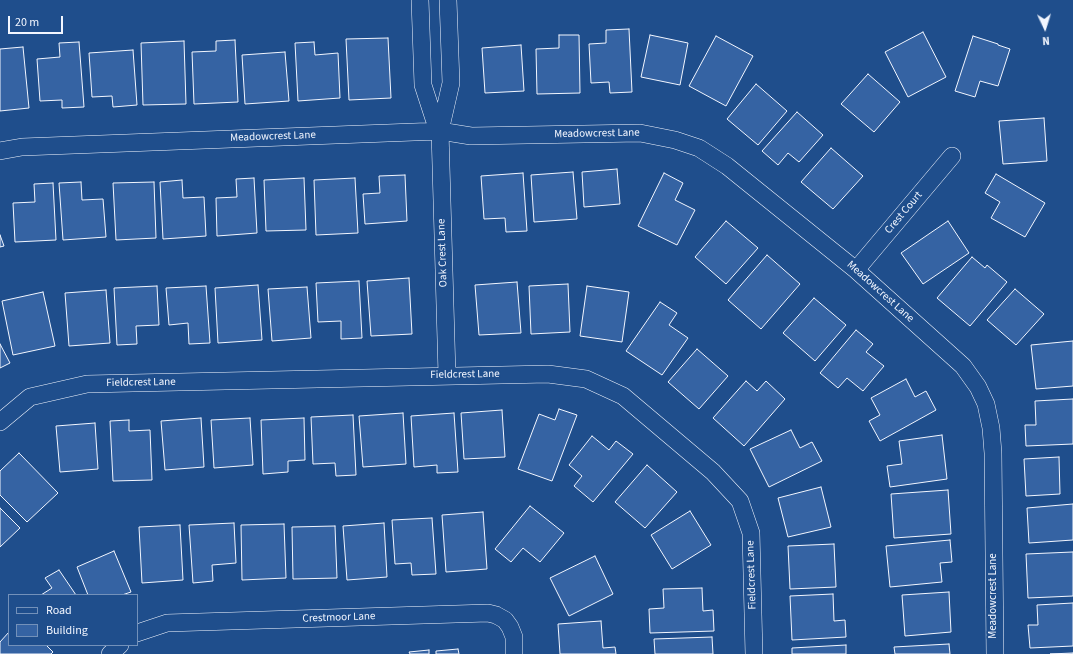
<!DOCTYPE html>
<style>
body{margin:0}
#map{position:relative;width:1073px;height:654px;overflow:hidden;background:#1f4e8c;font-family:"Source Sans 3",sans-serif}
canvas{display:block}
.legend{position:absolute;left:8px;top:594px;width:130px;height:52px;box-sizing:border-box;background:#1f4e8c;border:1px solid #7391ba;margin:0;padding:5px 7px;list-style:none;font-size:12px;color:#f2f6ff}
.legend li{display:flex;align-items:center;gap:8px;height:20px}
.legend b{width:20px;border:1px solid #7391ba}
.north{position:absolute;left:1025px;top:8px;width:40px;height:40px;-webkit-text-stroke:3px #1f4e8c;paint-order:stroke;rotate:176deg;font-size:11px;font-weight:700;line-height:16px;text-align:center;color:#f2f6ff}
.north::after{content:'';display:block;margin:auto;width:14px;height:18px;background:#f2f6ff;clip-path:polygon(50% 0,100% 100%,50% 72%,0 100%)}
.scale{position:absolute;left:8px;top:16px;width:55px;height:18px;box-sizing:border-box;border:2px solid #f2f6ff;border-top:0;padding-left:5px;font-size:12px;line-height:14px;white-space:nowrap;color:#f2f6ff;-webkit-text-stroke:3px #1f4e8c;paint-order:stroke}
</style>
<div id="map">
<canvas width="1073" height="654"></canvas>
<ul class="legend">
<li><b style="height:5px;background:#1f4e8c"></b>Road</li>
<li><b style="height:11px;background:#3563a3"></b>Building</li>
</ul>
<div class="north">N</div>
<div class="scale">20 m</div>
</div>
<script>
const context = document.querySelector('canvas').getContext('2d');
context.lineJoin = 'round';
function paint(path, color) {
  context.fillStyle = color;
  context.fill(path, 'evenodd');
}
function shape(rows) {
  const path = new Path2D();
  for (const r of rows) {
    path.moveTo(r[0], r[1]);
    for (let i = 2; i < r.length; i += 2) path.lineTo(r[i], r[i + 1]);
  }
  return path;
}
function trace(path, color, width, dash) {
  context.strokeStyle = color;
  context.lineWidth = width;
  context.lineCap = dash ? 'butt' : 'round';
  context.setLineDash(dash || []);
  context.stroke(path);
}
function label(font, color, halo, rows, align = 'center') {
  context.font = font + ' "Source Sans 3",sans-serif';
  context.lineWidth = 3;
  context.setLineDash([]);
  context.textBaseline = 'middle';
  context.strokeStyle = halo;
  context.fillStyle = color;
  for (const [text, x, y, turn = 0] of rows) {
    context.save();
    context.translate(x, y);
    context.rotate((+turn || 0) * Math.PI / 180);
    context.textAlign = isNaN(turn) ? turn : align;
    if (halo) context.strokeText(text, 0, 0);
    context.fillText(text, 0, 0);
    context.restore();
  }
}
const building = shape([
 [629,29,632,92,610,93,609,82,591,83,589,44,606,43,606,30,629,29],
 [923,32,946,77,908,97,885,52,923,32],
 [559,35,579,35,580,93,537,94,536,49,559,48,559,35],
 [650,35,688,43,680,85,641,77,650,35],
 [716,36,753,56,726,106,689,86,716,36],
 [973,36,998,44,998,45,1010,49,998,86,980,81,975,97,955,91,973,36],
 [388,38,391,98,349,100,346,39,388,38],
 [235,40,238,102,194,104,192,52,216,51,216,41,235,40],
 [184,41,186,104,143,105,141,43,184,41],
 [79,42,84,107,62,108,62,100,40,101,37,59,60,57,59,43,79,42],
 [314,42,315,55,338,53,340,98,298,101,295,43,314,42],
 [521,45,524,91,485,93,482,48,521,45],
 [23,47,29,108,0,111,0,49,23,47],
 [133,50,137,105,113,107,112,96,92,97,89,53,133,50],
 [285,52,289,101,245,104,242,55,285,52],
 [868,74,900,102,874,132,841,104,868,74],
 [756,84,787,111,758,145,727,119,756,84],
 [797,112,823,135,799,162,788,153,778,165,762,151,797,112],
 [1044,118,1047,161,1003,164,999,121,1044,118],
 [831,148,863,176,833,209,801,182,831,148],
 [617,169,620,204,584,207,582,172,617,169],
 [573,172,577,219,534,222,531,175,573,172],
 [523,173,527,231,506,232,505,218,484,219,481,176,523,173],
 [664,173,683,183,675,200,695,210,677,245,638,226,664,173],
 [996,174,1045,203,1025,237,991,218,1000,202,985,193,996,174],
 [405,175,407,221,365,224,363,194,380,193,379,176,405,175],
 [254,178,257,233,217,236,216,198,237,197,236,179,254,178],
 [304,178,306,230,266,231,264,180,304,178],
 [355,178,358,233,316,235,314,180,355,178],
 [182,180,183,198,204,197,206,236,163,239,160,182,182,180],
 [81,182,82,200,103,199,106,237,63,240,59,183,81,182],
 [154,182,156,238,116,240,113,183,154,182],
 [53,183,56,240,15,242,13,203,35,202,34,184,53,183],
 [726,221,758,248,726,284,695,257,726,221],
 [948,221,969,253,923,284,901,253,948,221],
 [0,235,4,246,0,247,0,235],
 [767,255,800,284,761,329,728,300,767,255],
 [972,257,985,268,987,265,1007,282,970,326,937,298,972,257],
 [409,278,412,334,371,336,367,281,409,278],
 [359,281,362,338,341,339,341,321,318,322,316,283,359,281],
 [517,282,521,333,479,335,475,285,517,282],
 [568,284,570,332,531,334,529,286,568,284],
 [258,285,262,340,218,343,215,288,258,285],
 [157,286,159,325,136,326,137,344,117,345,114,288,157,286],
 [206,286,210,343,189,344,188,323,169,325,166,288,206,286],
 [587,286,629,292,622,342,580,336,587,286],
 [307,287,311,338,272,341,268,289,307,287],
 [1015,289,1044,314,1016,345,987,320,1015,289],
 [106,290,110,343,69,346,65,293,106,290],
 [43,292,55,346,13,355,2,301,43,292],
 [814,298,846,325,815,361,783,333,814,298],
 [660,302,677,313,669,325,688,338,662,375,626,351,660,302],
 [856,330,873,344,866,352,884,366,863,391,847,378,838,388,820,373,856,330],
 [1073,341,1073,386,1036,389,1031,345,1073,341],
 [0,344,10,363,0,368,0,344],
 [697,349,728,376,699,409,668,382,697,349],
 [906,379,915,397,926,391,936,410,880,441,869,421,880,415,871,398,906,379],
 [746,381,757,391,766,381,785,399,744,446,713,418,746,381],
 [1073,399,1073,444,1026,446,1025,425,1036,425,1035,401,1073,399],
 [559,409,577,415,552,481,518,469,539,414,555,420,559,409],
 [502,410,505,457,464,459,461,413,502,410],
 [403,413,406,464,363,467,359,416,403,413],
 [454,413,458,472,437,473,437,465,414,467,411,416,454,413],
 [353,415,356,475,336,476,335,463,313,464,311,417,353,415],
 [201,418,204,467,165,470,161,421,201,418],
 [250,418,253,465,214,468,211,420,250,418],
 [304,418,305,460,288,461,288,472,263,474,261,420,304,418],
 [129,420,129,431,150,430,152,480,113,481,110,421,129,420],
 [95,423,98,469,60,472,56,426,95,423],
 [791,430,800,448,812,442,822,461,769,487,750,449,791,430],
 [942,435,947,479,890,487,887,466,902,464,899,441,942,435],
 [592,436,609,450,616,441,633,454,593,502,574,486,582,476,569,465,592,436],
 [19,453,58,493,27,522,0,495,0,471,19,453],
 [1059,457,1060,494,1026,496,1024,459,1059,457],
 [647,465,677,492,645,528,615,502,647,465],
 [821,487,831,527,788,537,778,498,821,487],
 [948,490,951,534,894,538,891,494,948,490],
 [1073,504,1073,540,1029,543,1027,508,1073,504],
 [530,506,564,533,540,562,523,548,511,562,495,549,530,506],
 [0,508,20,528,0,547,0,508],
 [690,511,711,545,672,569,651,535,690,511],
 [483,512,487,569,446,572,442,515,483,512],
 [432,518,436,574,412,575,411,563,395,564,392,520,432,518],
 [234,523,236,563,212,565,213,581,193,583,189,525,234,523],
 [384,523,387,577,347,580,343,526,384,523],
 [284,524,286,578,242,580,241,525,284,524],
 [180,525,183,580,142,583,139,527,180,525],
 [335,526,337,578,293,579,292,527,335,526],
 [950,540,952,562,940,563,942,582,890,587,886,546,950,540],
 [834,544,836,587,790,589,788,546,834,544],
 [114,551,131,592,122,595,88,595,77,567,114,551],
 [1073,552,1073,596,1028,598,1026,554,1073,552],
 [595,556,613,594,569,616,550,578,595,556],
 [59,570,76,595,41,595,52,588,45,578,59,570],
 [702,588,703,611,713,610,714,631,650,633,649,609,664,608,663,589,702,588],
 [949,592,951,632,905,636,902,595,949,592],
 [833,594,834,621,845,620,846,637,792,640,790,596,833,594],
 [1073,603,1073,646,1030,648,1028,625,1038,625,1037,605,1073,603],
 [601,621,603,648,615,647,616,654,560,654,558,624,601,621],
 [9,632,9,645,46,645,53,652,51,654,0,654,0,642,9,632],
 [712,637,713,654,655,654,654,639,712,637],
 [949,644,950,654,895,654,894,647,949,644],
 [846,645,846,654,792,654,792,648,846,645],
 [458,649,459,654,436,654,436,651,458,649],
 [429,650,429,654,410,654,409,652,429,650],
 [1073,653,1073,654,1050,654,1073,653]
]);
paint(building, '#3563a3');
trace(building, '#f2f6ff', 1);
const street = shape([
 [420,0,423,85,434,119,440,131],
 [0,151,22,147,440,131,471,136,640,133,675,140,699,148,727,166,856,270,963,366,978,387,986,404,991,428,993,453,995,654],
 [856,270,952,156],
 [447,375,440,131,451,83,448,0],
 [0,422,30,397,87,384,548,374,586,379,623,396,713,472,740,501,751,533,754,654],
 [137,633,167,623,488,613,496,615,505,620,510,627,514,637,514,654],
 [110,654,120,645]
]);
trace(street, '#f2f6ff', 18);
trace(street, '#1f4e8c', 17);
label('11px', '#f2f6ff', '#1f4e8c', [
 ["Meadowcrest Lane",597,134,-1],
 ["Meadowcrest Lane",273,137,-2],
 ["Crest Court",904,213,-50],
 ["Oak Crest Lane",443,253,-92],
 ["Meadowcrest Lane",880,292,42],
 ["Fieldcrest Lane",465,375,-1],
 ["Fieldcrest Lane",141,383,-1],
 ["Fieldcrest Lane",752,575,-92],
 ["Meadowcrest Lane",994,596,-90],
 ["Crestmoor Lane",339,618,-2]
]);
</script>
